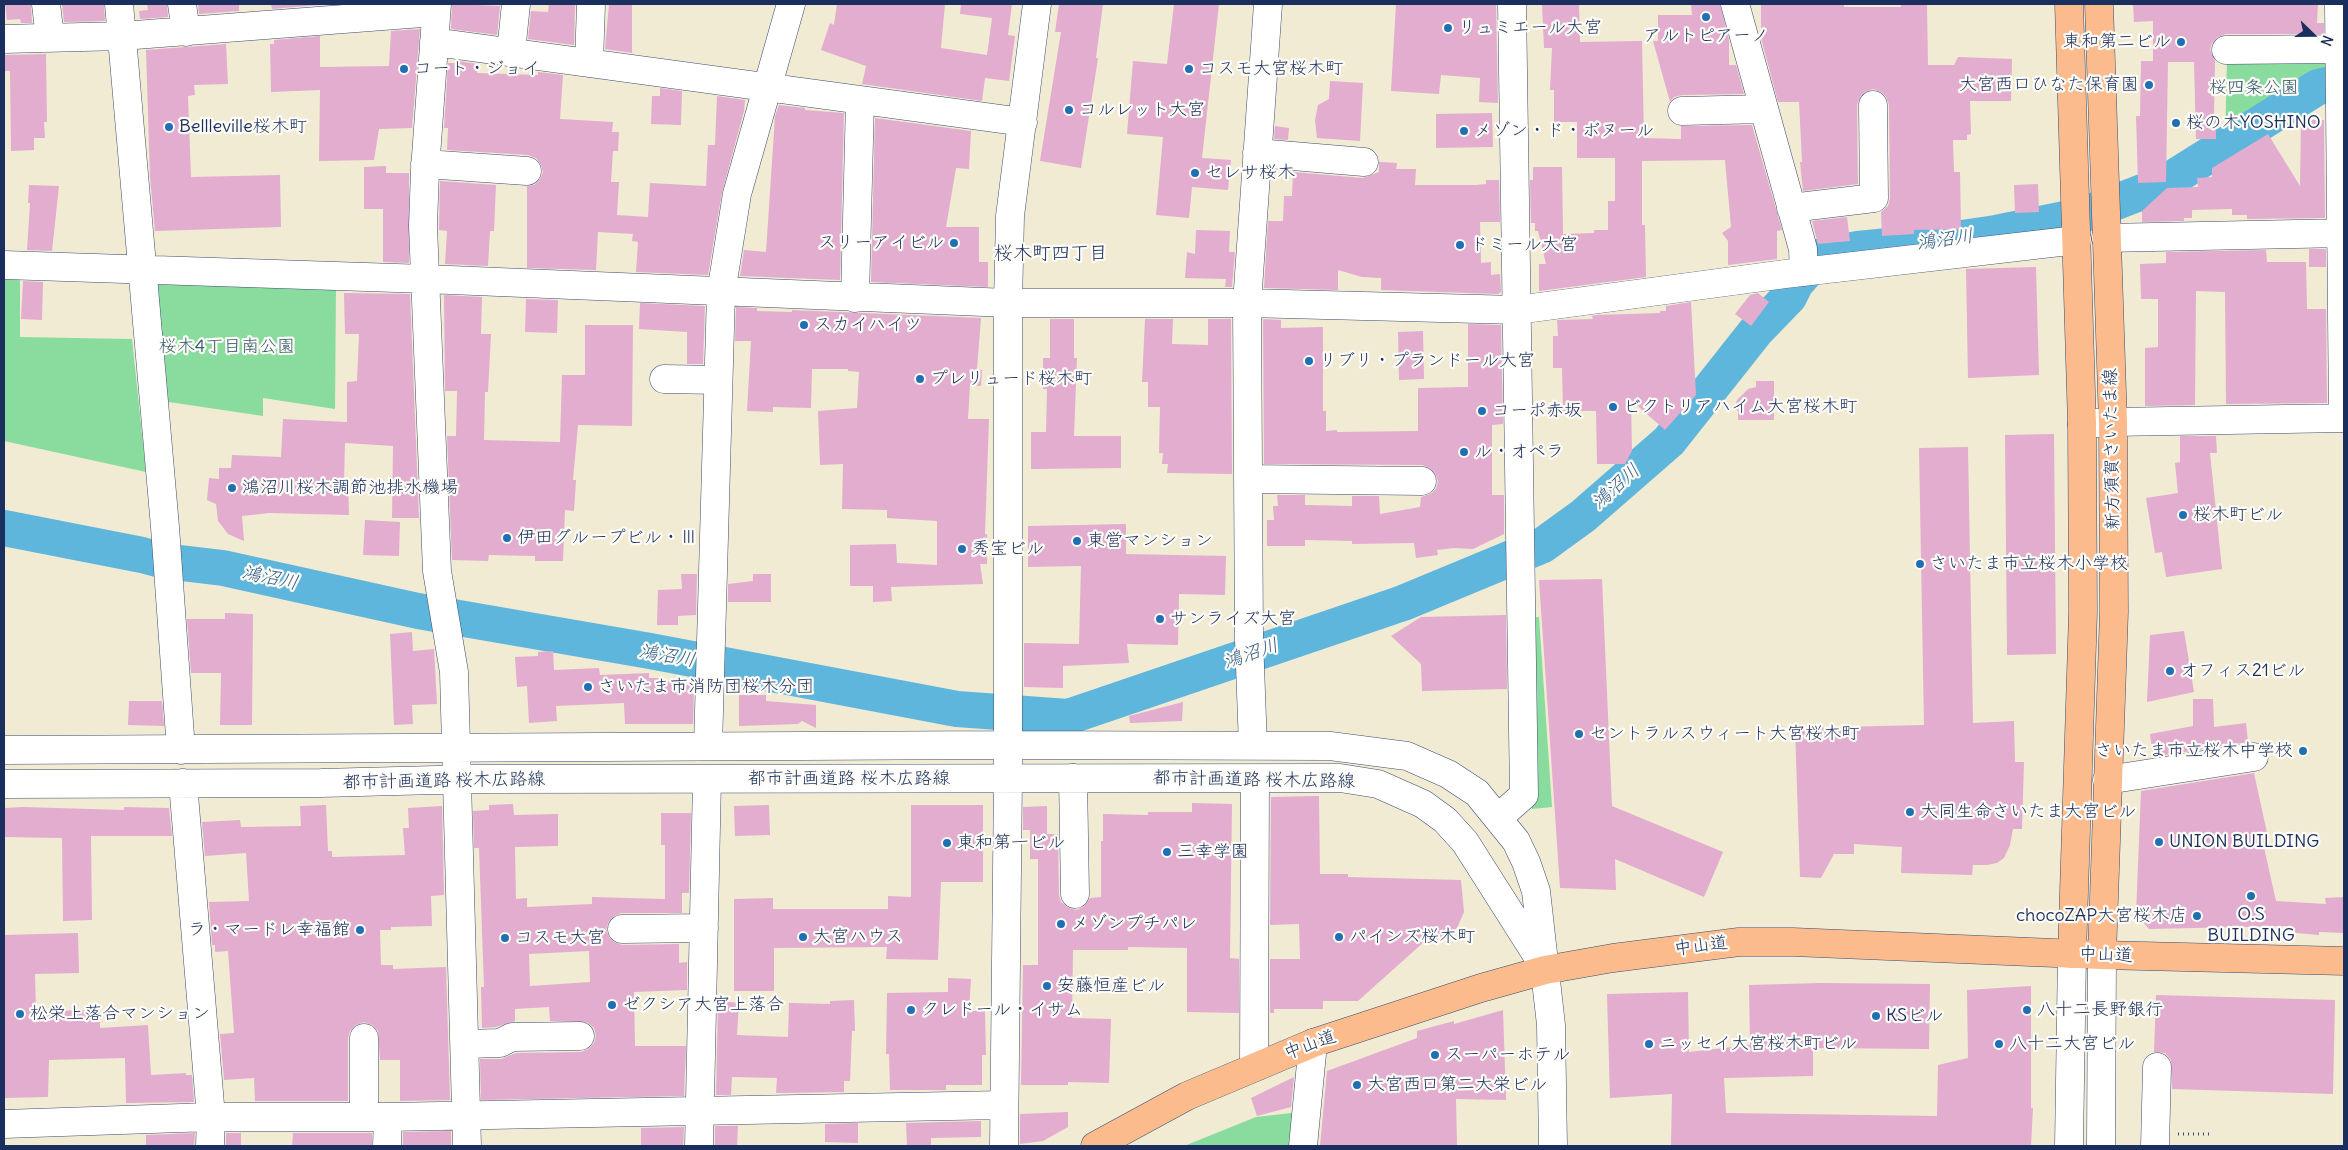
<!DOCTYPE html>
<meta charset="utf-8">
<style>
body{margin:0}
#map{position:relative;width:2348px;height:1150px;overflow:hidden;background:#f1ebd4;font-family:Delius,sans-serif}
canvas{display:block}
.frame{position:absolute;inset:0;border:5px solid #1b2f5e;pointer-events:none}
.north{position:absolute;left:2288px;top:10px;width:50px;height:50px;-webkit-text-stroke:4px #fdfcf7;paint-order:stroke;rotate:112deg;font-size:14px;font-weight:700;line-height:20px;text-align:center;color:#1b2f5e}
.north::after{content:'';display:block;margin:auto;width:18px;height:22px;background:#1b2f5e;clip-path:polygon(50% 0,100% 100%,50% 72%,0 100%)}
</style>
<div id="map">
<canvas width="2348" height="1150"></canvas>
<div class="frame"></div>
<div class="north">N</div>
</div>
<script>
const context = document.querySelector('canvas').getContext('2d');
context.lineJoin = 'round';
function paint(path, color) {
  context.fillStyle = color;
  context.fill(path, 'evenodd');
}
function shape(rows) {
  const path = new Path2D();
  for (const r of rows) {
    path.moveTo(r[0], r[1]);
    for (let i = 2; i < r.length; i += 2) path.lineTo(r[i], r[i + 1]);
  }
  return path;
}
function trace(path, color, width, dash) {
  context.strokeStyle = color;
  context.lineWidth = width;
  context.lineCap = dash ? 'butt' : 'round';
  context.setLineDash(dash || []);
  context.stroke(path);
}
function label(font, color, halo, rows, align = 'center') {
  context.font = font + ' Delius,"Klee One",sans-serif';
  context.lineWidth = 4.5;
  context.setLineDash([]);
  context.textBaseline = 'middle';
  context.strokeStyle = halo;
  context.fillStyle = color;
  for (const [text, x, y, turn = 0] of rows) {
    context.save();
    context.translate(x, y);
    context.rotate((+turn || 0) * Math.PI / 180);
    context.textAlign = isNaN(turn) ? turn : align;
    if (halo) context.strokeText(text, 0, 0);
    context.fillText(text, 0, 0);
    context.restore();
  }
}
paint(shape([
 [2331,58,2333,79,2314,83,2225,140,2227,59],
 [4,276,20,276,20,337,132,339,146,472,4,441],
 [155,282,336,287,335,409,263,398,263,416,162,401],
 [1528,617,1539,617,1552,807,1532,809],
 [1301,1112,1298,1146,1184,1146,1256,1117]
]), '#89dc9e');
trace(shape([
 [4,528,142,555,164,561,223,568,418,611,650,651,957,709,1068,717,1403,603,1543,545,1583,516,1669,441,1756,331,1789,297,1796,283,1819,257,1858,249,1948,240,1996,233,2080,216,2163,184,2318,87,2344,81]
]), '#5fb6dc', 36);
paint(shape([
 [5,4,31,4,32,23,21,23,20,19,7,20],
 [62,4,104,4,105,21,64,22],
 [147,4,167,4,168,17,140,19,139,11,148,10],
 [198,4,239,4,239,11,199,14],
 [271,4,319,4,319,5,272,9],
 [452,4,500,6,497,35,451,29],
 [549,4,575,4,574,45,528,39,531,11,548,12],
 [609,4,632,4,632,53,605,49],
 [837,4,945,4,941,48,987,55,992,18,960,14,961,4,1012,4,1008,35,1015,36,1009,81,985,78,982,101,862,84,866,66,821,50,830,23,834,25],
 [1059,4,1103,4,1096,58,1098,58,1081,168,1040,161,1061,32,1055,32],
 [1174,4,1219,4,1202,158,1231,160,1228,190,1192,187,1189,218,1156,215,1163,137,1127,134,1133,61,1167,64],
 [1396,4,1496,4,1498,103,1479,102,1480,78,1441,75,1439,94,1391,91],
 [1542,4,1579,4,1580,42,1642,41,1644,138,1681,139,1681,126,1752,125,1782,230,1777,231,1777,259,1728,265,1728,241,1722,233,1731,227,1725,160,1642,161,1642,225,1645,225,1646,277,1539,291,1539,264,1546,264,1538,231,1535,231,1535,223,1531,223,1530,180,1533,180,1533,167,1562,167,1563,234,1594,233,1594,230,1608,230,1608,201,1615,201,1615,158,1577,158,1577,122,1554,122,1554,90,1550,90,1552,48,1544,48],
 [1691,4,1720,4,1729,40,1729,65,1736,65,1744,94,1682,95,1674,97,1670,102,1653,41,1658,41,1658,15,1692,15],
 [1761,4,1844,4,1844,7,1901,7,1901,4,1927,4,1928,65,1954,65,1958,57,2012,59,2011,101,1970,101,1971,134,1967,135,1967,140,1953,140,1954,172,1960,172,1961,229,1914,230,1914,234,1882,236,1881,212,1888,206,1890,198,1889,105,1886,97,1881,92,1873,89,1865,92,1860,97,1857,105,1858,184,1803,191,1800,162,1802,162,1799,102,1778,102,1761,38],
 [2133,4,2318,4,2317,23,2324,23,2324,34,2226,34,2218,37,2212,43,2210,50,2215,61,2214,115,2216,115,2216,139,2196,139,2194,62,2168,62,2166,182,2138,183,2136,116,2140,116,2141,61,2153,61,2153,21,2134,22],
 [420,29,412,128,379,129,374,160,319,161,320,90,271,92,270,44,274,44,274,40,320,36,320,67,389,66,391,31],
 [226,44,228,84,194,85,195,95,188,96,191,177,280,175,281,227,155,231,150,177,146,50],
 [46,54,47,122,44,122,45,138,34,138,34,150,11,151,10,71,4,71,4,55],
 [459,61,477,64,477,73,538,75,538,72,563,75,560,119,613,122,612,132,619,132,618,151,613,151,611,182,619,182,617,215,648,217,650,183,706,186,708,145,715,145,717,96,745,100,744,111,722,192,708,275,636,272,638,242,632,241,633,234,598,232,596,270,527,268,527,186,534,185,540,179,543,172,541,165,536,158,528,155,447,150,448,128,444,128,448,63,459,63],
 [1330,81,1363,83,1360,141,1317,138,1315,120,1318,105,1329,99],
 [660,88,682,91,681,125,651,124,652,96,660,96],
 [779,105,805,108,805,110,844,113,840,280,740,276,744,250,766,252,775,116],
 [1492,113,1493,147,1436,148,1436,114],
 [875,118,971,131,969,169,956,168,946,227,979,227,979,262,988,262,988,287,871,282],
 [2301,120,2324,120,2325,218,2247,219,2247,215,2232,215,2232,209,2192,210,2192,218,2184,218,2184,221,2142,222,2142,211,2167,188,2198,187,2197,178,2212,177,2212,168,2268,134,2300,186],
 [1275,126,1289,128,1288,140,1274,139],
 [1379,162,1397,163,1396,169,1416,169,1415,185,1476,185,1486,184,1486,180,1499,180,1500,222,1480,222,1481,263,1491,262,1491,275,1500,274,1501,292,1498,294,1381,290,1381,278,1362,277,1338,270,1338,290,1264,288,1268,221,1283,221,1284,196,1292,196,1293,172,1363,178,1379,172],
 [386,166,386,173,409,173,409,263,383,262,383,209,364,209,364,167],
 [440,181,496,185,494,231,490,231,488,266,445,264,447,231,439,230],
 [2038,184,2039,212,2015,213,2014,185],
 [29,185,59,186,52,251,27,250,30,203,28,203],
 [1847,217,1850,241,1818,244,1812,221],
 [1196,230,1230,231,1229,252,1235,252,1232,287,1225,287,1226,279,1185,278,1187,252,1195,254],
 [2309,249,2326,249,2326,267,2309,267],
 [2266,250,2267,262,2306,262,2307,309,2326,309,2327,403,2226,404,2225,292,2196,291,2195,405,2145,406,2145,348,2158,347,2158,299,2141,299,2140,264,2166,263,2166,252],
 [2036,267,2039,375,1968,378,1966,269],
 [23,281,43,282,42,320,21,319],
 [344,293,410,294,419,518,392,518,393,446,345,443,344,482,348,482,349,515,269,513,242,516,244,541,228,534,218,521,216,504,207,500,209,478,219,479,219,468,231,468,232,455,281,457,283,419,347,422,347,382,357,381,359,334,345,334],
 [1758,293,1769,302,1751,326,1735,314,1750,295],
 [444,295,482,297,481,334,491,334,488,392,485,392,484,440,560,442,562,375,585,375,585,325,633,325,632,426,578,425,573,480,576,480,574,511,565,510,563,561,535,561,535,556,489,555,488,561,452,560,447,436,456,436,457,391,445,391],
 [526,299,558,300,557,333,525,332],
 [1691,302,1696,395,1665,430,1631,400,1632,451,1625,464,1597,464,1596,411,1563,411,1562,368,1553,368,1553,336,1558,336,1557,320,1593,319,1592,316,1596,315,1660,313,1660,311,1666,311,1666,306],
 [640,303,705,306,703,364,687,364,687,332,639,329],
 [736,307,757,308,757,311,792,312,792,310,981,318,977,369,982,370,981,386,970,385,968,419,989,419,985,534,987,534,987,564,980,564,983,584,891,587,892,601,873,602,873,586,850,586,850,545,896,544,897,563,937,565,937,521,887,518,887,510,842,509,843,464,820,465,818,411,857,408,859,372,848,371,848,369,812,369,811,408,773,407,773,412,747,411,751,341,735,341],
 [1050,319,1074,319,1074,358,1077,358,1074,436,1121,436,1121,468,1031,469,1031,432,1046,432,1047,389,1043,389,1043,358,1050,358],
 [1145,319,1173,319,1172,344,1208,345,1208,319,1231,319,1232,474,1167,473,1168,464,1162,464,1163,453,1159,453,1160,407,1148,407,1148,382,1142,382],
 [1263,319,1281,320,1281,328,1323,327,1323,411,1326,411,1326,431,1337,430,1337,432,1418,431,1418,388,1468,387,1468,324,1501,325,1503,424,1492,425,1492,495,1504,495,1504,534,1473,549,1454,548,1437,550,1438,555,1416,558,1414,543,1352,544,1352,541,1305,540,1305,546,1267,546,1267,520,1274,520,1273,506,1278,506,1277,495,1305,495,1305,505,1352,506,1352,496,1379,496,1380,514,1420,507,1421,497,1430,494,1436,489,1438,481,1435,473,1430,468,1422,465,1264,464],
 [1423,331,1424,379,1399,380,1398,332],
 [1756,381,1774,381,1774,420,1738,420,1738,411,1735,409,1737,400,1748,389,1756,387],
 [2054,434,2056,654,2007,655,2005,435],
 [2180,436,2216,436,2217,453,2210,453,2222,569,2166,577,2162,552,2155,553,2146,498,2178,493,2175,463,2180,462],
 [1968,447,1973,723,2014,721,2015,762,2024,762,2022,829,2013,829,2010,845,2004,858,1997,863,1987,865,1973,865,1972,875,1901,873,1902,847,1854,844,1854,854,1834,854,1821,878,1800,877,1795,728,1924,725,1919,448],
 [365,520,400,522,399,556,363,555],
 [1126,524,1126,554,1226,556,1225,595,1179,594,1178,645,1127,644,1129,663,1063,666,1063,688,1024,687,1024,643,1079,644,1081,566,1028,567,1028,526],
 [681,574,697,574,696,615,678,616,678,625,657,625,658,590,682,589],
 [753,574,771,574,771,602,728,602,728,584,753,581],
 [1602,579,1612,806,1723,852,1704,897,1615,859,1616,890,1560,888,1539,580],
 [225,613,253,614,252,725,220,725,221,673,191,673,187,619,225,619],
 [1506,615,1507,689,1422,691,1421,664,1391,636,1421,617],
 [2184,631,2194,692,2147,702,2150,635],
 [412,632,413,651,434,649,437,704,412,705,413,724,394,725,390,634],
 [553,651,554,670,599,668,600,675,649,673,649,678,664,678,664,681,672,682,671,685,694,685,693,724,625,724,624,703,556,706,557,721,529,723,527,686,517,687,515,657,538,656,538,652],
 [739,695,766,695,766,701,816,705,816,728,802,721,798,724,739,726],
 [2193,699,2213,699,2214,727,2246,723,2248,742,2153,757,2150,734,2193,726],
 [129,701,162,701,164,726,128,725],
 [1183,702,1182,721,1130,723,1129,716],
 [2254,773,2269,842,2263,843,2276,901,2326,904,2325,898,2344,897,2344,933,2319,932,2319,935,2285,932,2285,926,2149,929,2136,914,2141,791],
 [1319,796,1320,874,1348,874,1348,877,1461,880,1464,912,1457,928,1440,940,1425,941,1358,1001,1323,1001,1323,1009,1274,1009,1274,1013,1270,1013,1270,959,1300,959,1299,924,1270,925,1271,797],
 [1192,803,1232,804,1230,958,1239,959,1239,1013,1187,1012,1187,948,1128,947,1128,950,1073,950,1072,1018,1111,1019,1109,1083,1068,1082,1068,1085,1021,1085,1023,965,1038,965,1038,859,1030,859,1030,830,1023,830,1023,807,1047,806,1047,834,1058,834,1059,895,1061,902,1067,907,1076,910,1083,907,1090,898,1101,897,1101,841,1103,841,1103,814,1148,815,1148,812,1192,812],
 [513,804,514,815,558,814,558,846,515,847,516,899,527,898,527,907,592,904,592,897,665,899,665,845,661,845,661,813,691,813,689,893,682,893,682,913,621,913,614,916,609,921,606,929,609,937,614,942,622,945,679,944,679,963,687,962,687,990,634,992,635,1046,686,1046,684,1096,481,1100,480,1059,501,1059,516,1053,581,1052,588,1049,594,1043,596,1036,594,1028,587,1022,550,1021,549,1007,515,1009,515,1021,496,1027,482,1028,481,987,484,987,479,848,474,848,473,811,489,810,489,805],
 [589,951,590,982,530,986,529,954],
 [326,805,328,851,332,851,332,857,405,855,403,828,409,828,408,808,442,806,444,895,431,896,432,926,391,927,391,930,380,930,381,965,393,965,393,969,446,967,450,1100,400,1101,400,1060,380,1060,378,1031,372,1025,364,1022,356,1025,350,1031,348,1038,348,1101,255,1101,254,1078,224,1080,220,1034,234,1033,228,951,215,952,215,945,212,945,209,902,249,901,246,853,205,856,202,822,240,820,241,827,301,826,300,806],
 [769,805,770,835,735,836,734,806],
 [911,805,983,805,983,882,941,882,938,960,886,959,887,947,774,948,774,991,734,991,734,899,773,898,773,909,888,909,888,896,911,897],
 [23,807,124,810,124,807,169,808,172,836,91,836,92,920,63,921,62,838,4,837,4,808],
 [78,933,79,973,35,974,36,1011,100,1010,100,1028,148,1025,151,1075,186,1073,186,1075,192,1075,194,1102,126,1103,125,1058,49,1060,48,1097,4,1098,4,935],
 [948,978,971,979,969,1011,985,1011,986,1055,982,1055,982,1085,946,1085,946,1090,890,1090,889,1054,886,1054,887,993,948,992],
 [1821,983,1930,984,1929,1049,1813,1048,1813,1076,1724,1078,1726,1113,1937,1116,1938,1065,1968,1058,1967,990,2031,986,2031,1108,2033,1108,2031,1146,1671,1146,1672,1094,1610,1098,1607,994,1688,992,1689,1052,1750,1045,1749,985],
 [2156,995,2335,1000,2333,1094,2172,1089,2171,1060,2165,1053,2154,1052],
 [854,1000,855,1031,852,1031,850,1081,844,1081,844,1092,776,1093,777,1078,732,1077,731,1095,716,1095,718,1001,739,1003,737,1035,788,1037,789,1003,830,1004,830,1001],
 [1503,1010,1506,1100,1456,1099,1457,1146,1320,1146,1327,1071,1417,1038,1417,1031,1454,1021,1454,1024],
 [1294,1077,1291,1107,1257,1116,1251,1098],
 [1068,1112,1068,1127,1043,1141,1020,1144,1020,1114],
 [981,1121,981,1137,931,1138,931,1146,907,1146,906,1123],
 [858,1123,858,1143,825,1142,825,1124],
 [715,1126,738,1126,737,1146,715,1146],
 [684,1127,683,1146,641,1146,641,1128],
 [451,1131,451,1146,403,1146,403,1132],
 [195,1133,194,1146,146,1146,146,1135],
 [226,1133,241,1133,241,1146,226,1146],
 [293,1133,372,1133,372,1146,292,1146]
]), '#e2adce');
const minor = shape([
 [46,4,50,38],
 [119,4,165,527,181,750],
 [182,4,186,32],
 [437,4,425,170,423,226,437,571,454,672,467,1146],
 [1735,4,1803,249,1804,272],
 [2339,4,2343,418],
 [4,39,122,36,435,12],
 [434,42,1023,122],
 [2226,50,2339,49],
 [511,52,516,4],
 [589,63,591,4],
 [1682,111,1764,109],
 [1257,153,1364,162],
 [425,164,527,171],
 [1791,208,1874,198,1873,105],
 [2106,238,2344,233],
 [4,265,426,279,1008,303,1247,303,1517,310,1785,274,2077,240],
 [855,298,860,101],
 [664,379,718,380],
 [2082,424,2113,422,2344,418],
 [1248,479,1422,481],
 [708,746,721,293,737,194,791,4],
 [1253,746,1249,639,1247,303,1268,4],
 [4,750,1000,745,1330,746,1407,756,1448,774,1477,793,1516,841,1526,862,1536,891,1551,1025,1553,1146],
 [1073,778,1075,894],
 [2107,780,2254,757],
 [183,783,211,1117,210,1146],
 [4,784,321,783,475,779,1340,778,1378,784,1423,804,1445,820,1465,842,1540,960],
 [1499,817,1524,795,1512,4],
 [622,929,704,928],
 [364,1038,364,1117],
 [466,1044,500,1043,512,1037,580,1036],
 [1254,1067,1255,779],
 [4,1124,211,1117,388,1117,1003,1105],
 [387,1146,388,1117],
 [699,1146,707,780],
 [1004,1146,1008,778,1008,303,1010,216,1037,4],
 [1303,1146,1313,1043],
 [2069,1146,2072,954],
 [2101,1146,2102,955],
 [2155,1146,2157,1067]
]);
const major = shape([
 [2069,4,2082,424,2083,612,2072,954],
 [2099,4,2113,422,2114,612,2102,955]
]);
const highway = shape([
 [1095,1146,1187,1096,1313,1043,1481,988,1545,970,1613,958,1739,942,1793,942,2102,955,2344,961]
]);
trace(minor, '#3b4b70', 29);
trace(major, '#3b4b70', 29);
trace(highway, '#3b4b70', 29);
trace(shape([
 [2178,1134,2210,1134]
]), '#3b4b70', 3, [1, 4]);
trace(minor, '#fff', 28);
trace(major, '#fbbb8c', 28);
trace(highway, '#fbbb8c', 28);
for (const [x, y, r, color] of [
 [1706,17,5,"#1f6fb2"],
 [1448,28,5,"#1f6fb2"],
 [2181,42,5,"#1f6fb2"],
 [404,69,5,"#1f6fb2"],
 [1189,69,5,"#1f6fb2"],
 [2149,85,5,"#1f6fb2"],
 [1069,110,5,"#1f6fb2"],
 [2176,123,5,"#1f6fb2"],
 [169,127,5,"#1f6fb2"],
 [1464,131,5,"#1f6fb2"],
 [1195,173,5,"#1f6fb2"],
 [954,243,5,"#1f6fb2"],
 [1460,245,5,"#1f6fb2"],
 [804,325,5,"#1f6fb2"],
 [1309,361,5,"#1f6fb2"],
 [920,379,5,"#1f6fb2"],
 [1613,407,5,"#1f6fb2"],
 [1482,411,5,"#1f6fb2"],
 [1464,452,5,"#1f6fb2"],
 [232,488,5,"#1f6fb2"],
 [2183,515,5,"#1f6fb2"],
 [507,538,5,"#1f6fb2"],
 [1077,541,5,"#1f6fb2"],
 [962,549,5,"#1f6fb2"],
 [1920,564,5,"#1f6fb2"],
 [1160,619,5,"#1f6fb2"],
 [2170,671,5,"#1f6fb2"],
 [588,687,5,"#1f6fb2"],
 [1579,734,5,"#1f6fb2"],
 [2303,751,5,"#1f6fb2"],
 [1910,812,5,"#1f6fb2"],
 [2159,842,5,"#1f6fb2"],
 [947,843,5,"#1f6fb2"],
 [1167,852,5,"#1f6fb2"],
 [2251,896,5,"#1f6fb2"],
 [2197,916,5,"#1f6fb2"],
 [1061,924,5,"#1f6fb2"],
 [360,930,5,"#1f6fb2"],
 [803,937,5,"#1f6fb2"],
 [1339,937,5,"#1f6fb2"],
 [505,938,5,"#1f6fb2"],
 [1047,986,5,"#1f6fb2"],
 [612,1005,5,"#1f6fb2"],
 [911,1010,5,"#1f6fb2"],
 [2027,1010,5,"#1f6fb2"],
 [20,1014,5,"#1f6fb2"],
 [1876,1016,5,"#1f6fb2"],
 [1649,1044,5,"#1f6fb2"],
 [1999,1044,5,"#1f6fb2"],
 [1435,1055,5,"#1f6fb2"],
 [1357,1085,5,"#1f6fb2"]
]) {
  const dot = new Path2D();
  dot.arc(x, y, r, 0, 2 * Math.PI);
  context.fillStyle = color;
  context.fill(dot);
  trace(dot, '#fdfcf7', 2);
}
label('18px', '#1b2f5e', '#fdfcf7', [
 ["リュミエール大宮",1458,28],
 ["アルトピアーノ",1706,36,"center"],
 ["東和第二ビル",2171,42,"right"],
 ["コート・ジョイ",414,69],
 ["コスモ大宮桜木町",1199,69],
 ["大宮西口ひなた保育園",2139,85,"right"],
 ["コルレット大宮",1079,110],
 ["桜の木YOSHINO",2186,123],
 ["Bellleville桜木町",179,127],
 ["メゾン・ド・ボヌール",1474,131],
 ["セレサ桜木",1205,173],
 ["スリーアイビル",944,243,"right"],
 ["ドミール大宮",1470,245],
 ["スカイハイツ",814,325],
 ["リブリ・プランドール大宮",1319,361],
 ["プレリュード桜木町",930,379],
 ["ビクトリアハイム大宮桜木町",1623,407],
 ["コーポ赤坂",1492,411],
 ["ル・オペラ",1474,452],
 ["鴻沼川桜木調節池排水機場",242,488],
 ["桜木町ビル",2193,515],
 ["伊田グループビル・Ⅲ",517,538],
 ["東営マンション",1087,541],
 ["秀宝ビル",972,549],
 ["さいたま市立桜木小学校",1930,564],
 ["サンライズ大宮",1170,619],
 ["オフィス21ビル",2180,671],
 ["さいたま市消防団桜木分団",598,687],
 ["セントラルスウィート大宮桜木町",1589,734],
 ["さいたま市立桜木中学校",2293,751,"right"],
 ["大同生命さいたま大宮ビル",1920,812],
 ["UNION BUILDING",2169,842],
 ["東和第一ビル",957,843],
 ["三幸学園",1177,852],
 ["O.S",2251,915,"center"],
 ["BUILDING",2251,936,"center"],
 ["chocoZAP大宮桜木店",2187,916,"right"],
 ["メゾンプチパレ",1071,924],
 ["ラ・マードレ幸福館",350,930,"right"],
 ["大宮ハウス",813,937],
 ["パインズ桜木町",1349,937],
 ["コスモ大宮",515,938],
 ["安藤恒産ビル",1057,986],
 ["ゼクシア大宮上落合",622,1005],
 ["クレドール・イサム",921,1010],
 ["八十二長野銀行",2037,1010],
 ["松栄上落合マンション",30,1014],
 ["KSビル",1886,1016],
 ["ニッセイ大宮桜木町ビル",1659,1044],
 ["八十二大宮ビル",2009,1044],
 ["スーパーホテル",1445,1055],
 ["大宮西口第二大栄ビル",1367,1085]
], 'left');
label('18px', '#365a6e', '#fdfcf7', [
 ["桜四条公園",2254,88],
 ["桜木4丁目南公園",227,347]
]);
label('18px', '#1b2f5e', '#fdfcf7', [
 ["新方須賀さいたま線",2112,449,-91],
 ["都市計画道路 桜木広路線",849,779],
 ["都市計画道路 桜木広路線",1254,780,1],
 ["都市計画道路 桜木広路線",444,781,-1],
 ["中山道",1701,946,-7],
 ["中山道",2106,955,2],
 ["中山道",1310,1045,-20]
]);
label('italic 19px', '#335e8a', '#fdfcf7', [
 ["鴻沼川",1945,240,-8],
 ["鴻沼川",1616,487,-42],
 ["鴻沼川",270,578,12],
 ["鴻沼川",1251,654,-19],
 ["鴻沼川",667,656,10]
]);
label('19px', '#1b2f5e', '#fdfcf7', [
 ["桜木町四丁目",1051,254]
]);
</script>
